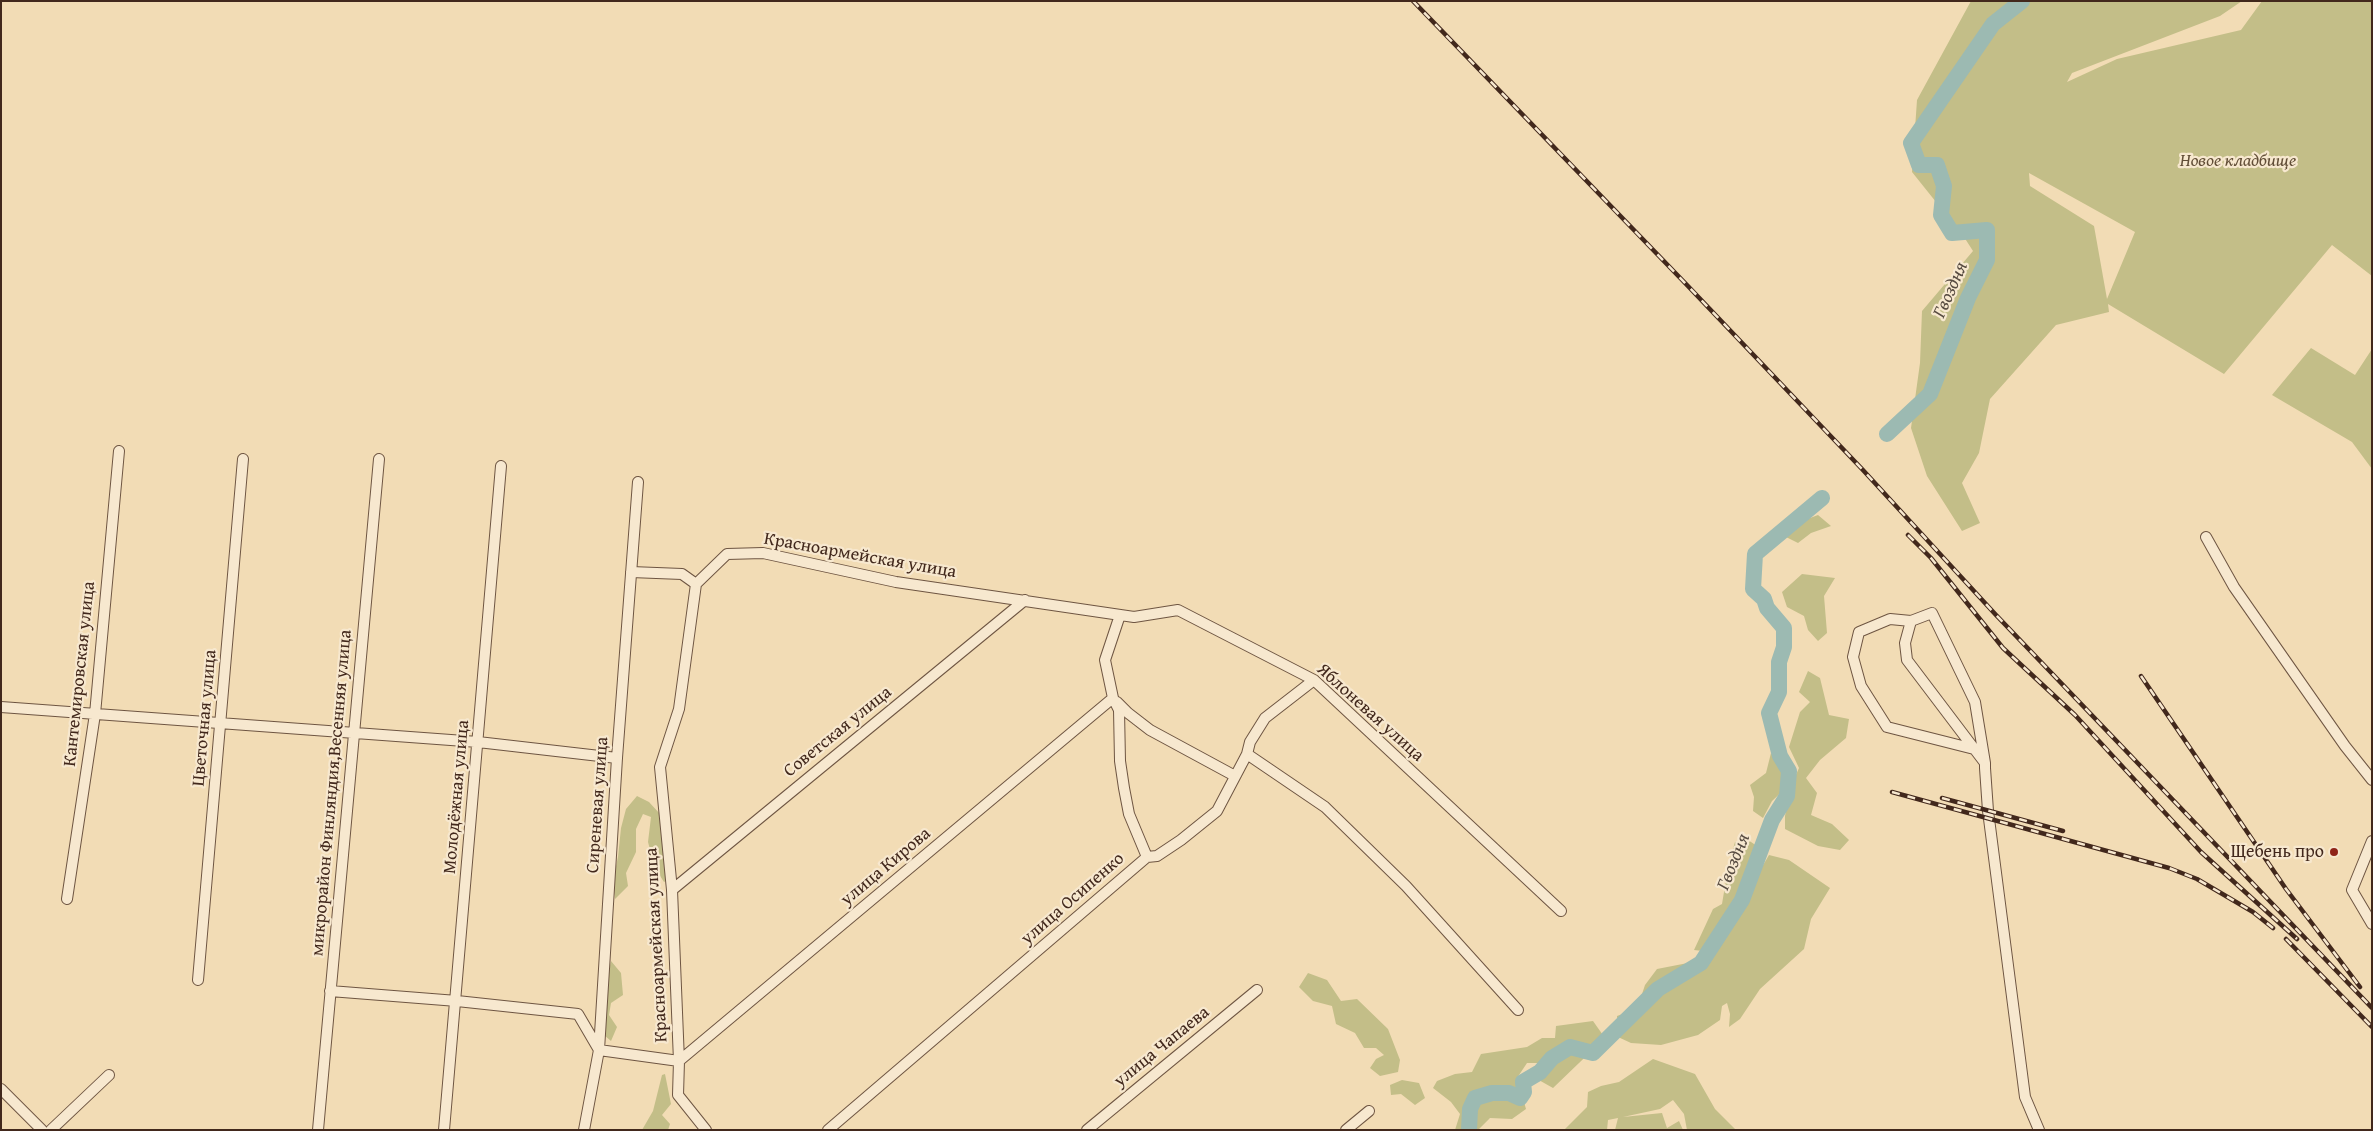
<!DOCTYPE html>
<meta charset="utf-8">
<style>
body{margin:0}
#map{position:relative;width:2373px;height:1131px;overflow:hidden;background:#f2dcb5;font-family:"Gentium Book Plus",serif}
canvas{display:block}
.frame{position:absolute;inset:0;border:2px solid #42281c;pointer-events:none}
</style>
<div id="map">
<canvas width="2373" height="1131"></canvas>
<div class="frame"></div>
</div>
<script>
const context = document.querySelector('canvas').getContext('2d');
context.lineJoin = 'round';
function paint(path, color) {
  context.fillStyle = color;
  context.fill(path, 'evenodd');
}
function shape(rows) {
  const path = new Path2D();
  for (const r of rows) {
    path.moveTo(r[0], r[1]);
    for (let i = 2; i < r.length; i += 2) path.lineTo(r[i], r[i + 1]);
  }
  return path;
}
function trace(path, color, width, dash) {
  context.strokeStyle = color;
  context.lineWidth = width;
  context.lineCap = dash ? 'butt' : 'round';
  context.setLineDash(dash || []);
  context.stroke(path);
}
function label(font, color, halo, rows, align = 'center') {
  context.font = font + ' "Gentium Book Plus",serif';
  context.lineWidth = 4.5;
  context.setLineDash([]);
  context.textBaseline = 'middle';
  context.strokeStyle = halo;
  context.fillStyle = color;
  for (const [text, x, y, turn = 0] of rows) {
    context.save();
    context.translate(x, y);
    context.rotate((+turn || 0) * Math.PI / 180);
    context.textAlign = isNaN(turn) ? turn : align;
    if (halo) context.strokeText(text, 0, 0);
    context.fillText(text, 0, 0);
    context.restore();
  }
}
paint(shape([
 [2242,1,2220,16,2072,73,2067,82,2117,59,2241,30,2262,1,2372,1,2372,276,2332,245,2224,374,2108,304,2109,312,2056,325,1990,399,1979,453,1962,483,1980,523,1962,531,1927,476,1911,428,1920,363,1922,311,1973,251,1964,237,1912,172,1917,100,1971,1],
 [2029,173,2135,232,2107,299,2094,226,2030,186],
 [2311,348,2355,375,2372,349,2372,469,2352,442,2272,395],
 [1818,515,1831,526,1811,533,1798,543,1786,537,1797,523],
 [1802,574,1835,578,1824,596,1827,633,1818,641,1808,630,1804,616,1787,607,1782,592],
 [1808,671,1820,678,1829,715,1849,719,1846,738,1820,760,1806,778,1817,793,1811,815,1832,824,1849,840,1840,850,1818,846,1785,829,1785,816,1791,786,1799,768,1789,747,1800,712,1810,702,1799,692],
 [1771,753,1782,764,1786,788,1772,801,1763,818,1753,811,1754,797,1750,785,1766,773],
 [637,796,649,802,660,814,670,879,664,882,655,868,648,842,651,817,643,814,636,829,636,852,626,873,628,886,615,899,613,880,618,857,621,828,626,809],
 [1748,840,1757,846,1732,907,1715,938,1703,951,1694,950,1713,909,1722,904,1729,862,1735,842],
 [1769,855,1789,860,1830,888,1811,919,1804,949,1760,989,1740,1019,1729,1027,1730,1014,1727,1003,1722,1006,1720,1020,1698,1035,1661,1045,1631,1043,1618,1037,1617,1016,1628,1012,1639,1003,1645,985,1657,969,1698,961,1712,953],
 [611,961,621,973,623,995,611,1003,609,1015,617,1027,611,1041,604,1035,606,985],
 [1308,973,1327,980,1341,1001,1357,999,1388,1029,1400,1060,1398,1072,1380,1076,1370,1068,1376,1059,1384,1055,1376,1048,1364,1048,1355,1033,1336,1024,1332,1006,1313,1001,1299,987],
 [1593,1021,1605,1038,1553,1088,1537,1079,1538,1063,1527,1063,1517,1078,1526,1109,1512,1119,1490,1118,1478,1130,1455,1130,1460,1114,1451,1102,1433,1088,1437,1081,1455,1074,1472,1072,1481,1054,1527,1047,1542,1038,1555,1038,1556,1026],
 [1653,1059,1695,1074,1715,1109,1736,1130,1687,1130,1684,1114,1673,1100,1660,1109,1623,1117,1662,1113,1667,1128,1679,1121,1683,1130,1615,1130,1618,1118,1608,1120,1607,1130,1564,1130,1587,1107,1588,1092,1601,1086,1619,1082],
 [665,1074,671,1104,662,1115,670,1124,668,1130,642,1130,653,1111,662,1075],
 [1402,1080,1419,1083,1425,1098,1415,1105,1401,1094,1391,1095,1390,1085]
]), '#c3be88');
trace(shape([
 [1887,434,1930,394,1968,298,1987,260,1987,230,1952,233,1941,215,1944,186,1937,165,1919,165,1911,143,1993,24,2022,1],
 [1469,1130,1470,1109,1475,1098,1492,1093,1509,1093,1520,1098,1524,1092,1523,1082,1540,1072,1552,1058,1570,1047,1593,1053,1658,989,1701,963,1742,900,1772,820,1787,796,1789,771,1780,756,1769,713,1779,692,1779,662,1784,647,1784,628,1767,608,1764,599,1753,589,1755,554,1822,498]
]), '#9cbab2', 16);
const minor = shape([
 [2206,537,2234,587,2345,746,2372,780],
 [631,572,682,574,696,584],
 [1120,615,1105,660,1113,698,1119,710,1120,761,1124,788,1129,814,1147,857],
 [1911,621,1890,619,1859,632,1853,657,1861,686,1887,727,1974,749],
 [1117,702,1128,713,1150,730,1235,776],
 [1,707,478,742,617,758],
 [1247,754,1325,807,1406,886,1518,1010],
 [1985,763,1907,660,1905,643,1911,621,1932,613,1975,702,1985,763,1985,768,1988,811,2025,1097,2039,1130],
 [2372,841,2352,890,2372,924],
 [672,890,1025,600],
 [67,899,95,714,119,451],
 [198,980,243,459],
 [330,991,457,1001,578,1014,599,1050,679,1061,678,1095,706,1130],
 [679,1061,672,890,660,767,679,709,696,584,727,554,763,553,896,582,1134,617,1178,610,1314,680,1561,911],
 [679,1061,1113,698],
 [1,1089,42,1130],
 [51,1130,109,1075],
 [318,1130,379,459],
 [444,1130,501,466],
 [584,1130,599,1050,617,758,638,482],
 [828,1130,1147,857,1157,856,1181,840,1217,811,1247,754,1250,742,1265,718,1314,680],
 [1087,1130,1257,990],
 [1346,1130,1369,1111]
]);
trace(minor, '#6e5542', 12);
trace(minor, '#f7e8cf', 10);
const rail = shape([
 [1413,1,1686,284,1862,469,1996,615,2372,1008],
 [1908,535,1931,558,2003,648,2075,715,2201,852,2297,939],
 [2141,676,2286,889,2360,987],
 [1892,792,2169,868,2197,879,2253,912,2273,928],
 [1942,798,2063,831],
 [2286,939,2372,1027]
]);
trace(rail, '#42281c', 4.5);
trace(rail, '#f7e8cf', 2.5, [8]);
for (const [x, y, r, color] of [
 [2334,852,5,"#8f2418"]
]) {
  const dot = new Path2D();
  dot.arc(x, y, r, 0, 2 * Math.PI);
  context.fillStyle = color;
  context.fill(dot);
  trace(dot, '#f7e8cf', 2);
}
label('italic 18px', '#624e37', '#f7e8cf', [
 ["Новое кладбище",2238,161]
]);
label('18px', '#42281c', '#f7e8cf', [
 ["Красноармейская улица",860,556,10],
 ["Кантемировская улица",80,674,-84],
 ["Яблоневая улица",1370,713,42],
 ["Цветочная улица",205,718,-85],
 ["Советская улица",838,732,-39],
 ["микрорайон Финляндия,Весенняя улица",332,793,-85],
 ["Молодёжная улица",457,797,-85],
 ["Сиреневая улица",598,805,-86],
 ["улица Кирова",886,867,-40],
 ["улица Осипенко",1073,899,-41],
 ["Красноармейская улица",657,945,-93],
 ["улица Чапаева",1162,1047,-39]
]);
label('18px', '#42281c', '#f7e8cf', [
 ["Щебень про",2324,852]
], 'right');
label('italic 19px', '#584c42', '#f7e8cf', [
 ["Гвоздня",1951,290,-66],
 ["Гвоздня",1734,862,-68]
]);
</script>
